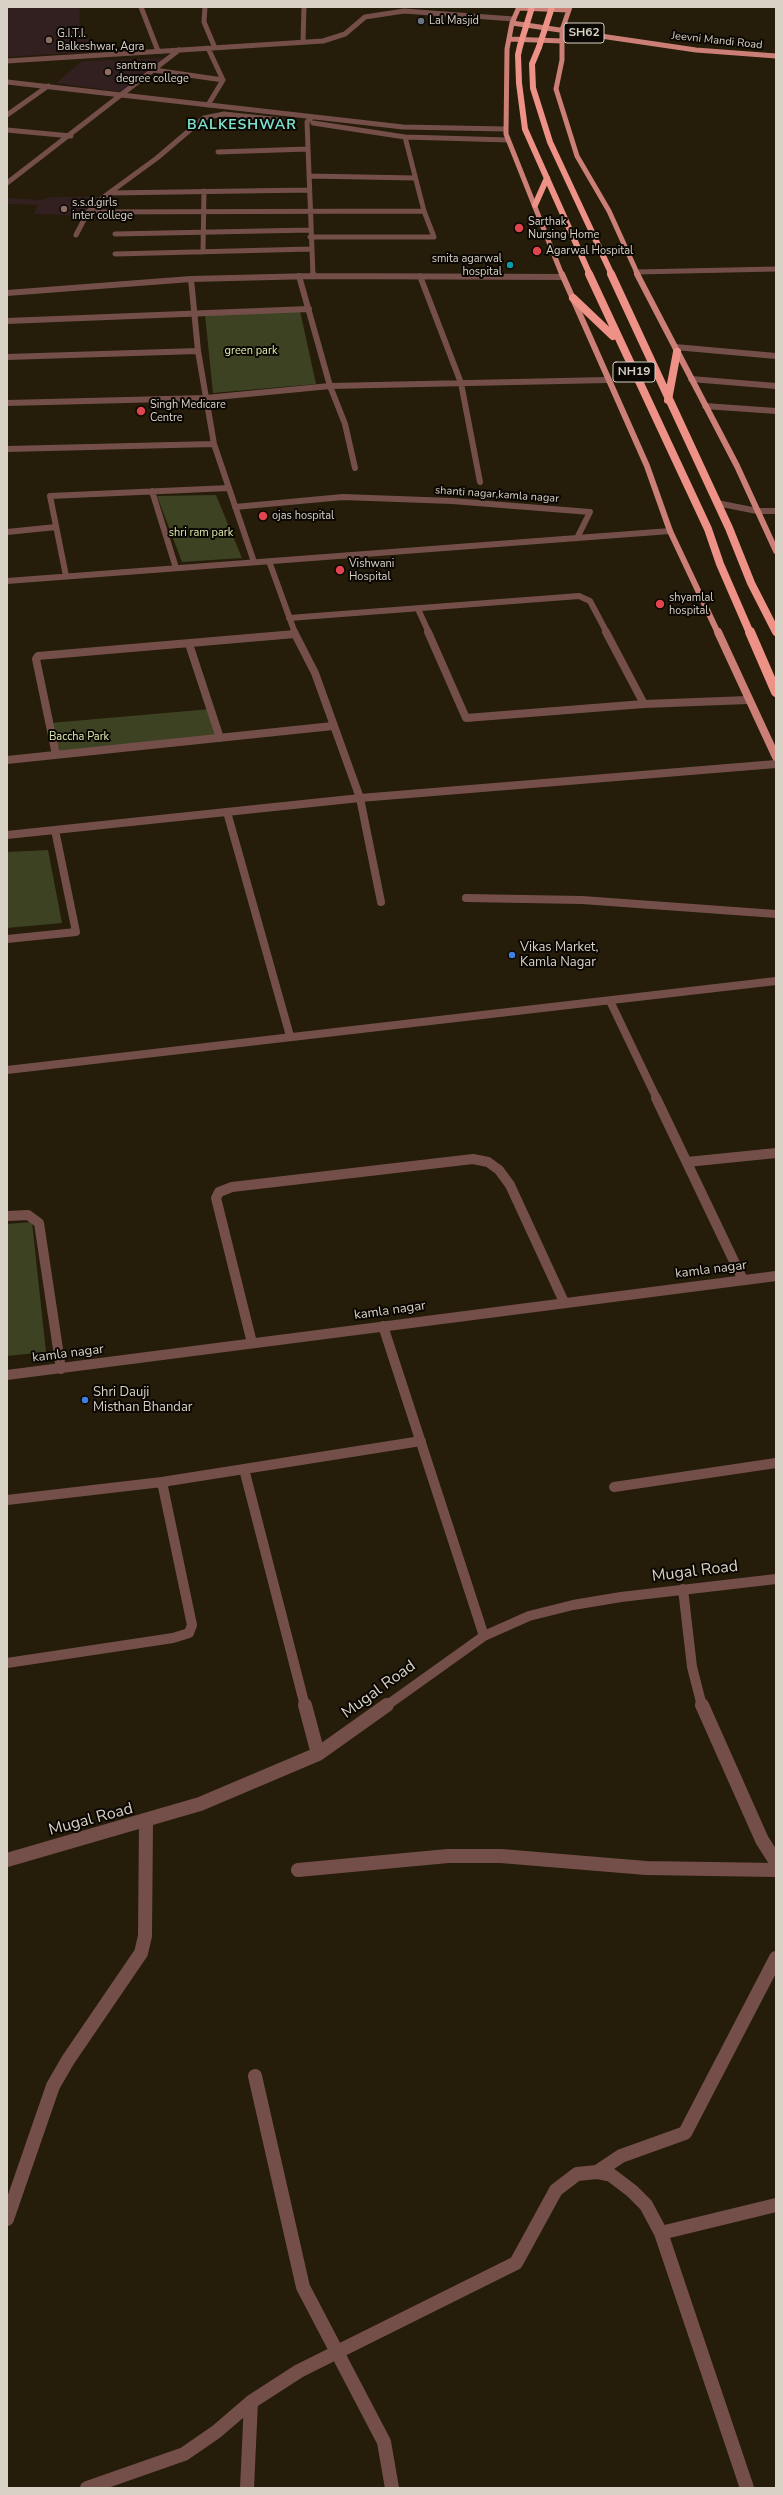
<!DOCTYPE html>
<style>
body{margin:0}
#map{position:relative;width:783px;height:2495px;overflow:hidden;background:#251c09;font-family:"Nunito Sans",sans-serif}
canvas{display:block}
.frame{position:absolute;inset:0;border:8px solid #d8d1c6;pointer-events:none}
</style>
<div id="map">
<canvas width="783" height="2495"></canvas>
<div class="frame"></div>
</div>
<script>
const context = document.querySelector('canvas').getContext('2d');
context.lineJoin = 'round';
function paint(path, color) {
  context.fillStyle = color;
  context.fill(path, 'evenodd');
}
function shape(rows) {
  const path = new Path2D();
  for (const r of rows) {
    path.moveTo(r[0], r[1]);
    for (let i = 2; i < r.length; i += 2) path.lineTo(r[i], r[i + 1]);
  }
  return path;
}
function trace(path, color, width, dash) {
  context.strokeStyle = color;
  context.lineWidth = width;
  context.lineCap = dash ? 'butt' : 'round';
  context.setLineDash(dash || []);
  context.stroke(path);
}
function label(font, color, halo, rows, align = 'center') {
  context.font = font + ' "Nunito Sans",sans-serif';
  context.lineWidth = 4;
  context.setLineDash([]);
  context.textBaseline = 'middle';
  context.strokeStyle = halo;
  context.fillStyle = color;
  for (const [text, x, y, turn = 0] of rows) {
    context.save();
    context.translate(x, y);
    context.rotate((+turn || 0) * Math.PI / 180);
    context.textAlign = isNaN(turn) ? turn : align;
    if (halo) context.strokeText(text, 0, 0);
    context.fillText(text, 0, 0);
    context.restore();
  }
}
paint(shape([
 [7,7,80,7,79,30,102,51,7,57],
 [167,58,122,92,56,83,82,61],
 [51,197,104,197,86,216,34,214,37,205,7,204,7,198,41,200]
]), '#321f20');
paint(shape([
 [300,311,316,384,213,393,205,315],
 [216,495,242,558,182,562,157,496],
 [211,709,220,738,56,755,50,723],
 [48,850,62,923,7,928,7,852],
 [32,1222,46,1352,7,1356,7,1224]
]), '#3d4322');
trace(shape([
 [141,7,158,51],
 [205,7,204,22,215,48],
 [303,42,304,7],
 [208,48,223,80,208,105],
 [7,61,323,41,345,34,365,17,404,11,514,19],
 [154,70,223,80],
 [7,82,403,127,505,129],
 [7,115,48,86],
 [312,117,307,122,313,275],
 [313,123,405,137,508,140],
 [7,130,71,136],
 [218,152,308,149],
 [309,176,415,178],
 [7,183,179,50],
 [109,193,309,190],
 [88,212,424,211],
 [115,234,310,230],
 [76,235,88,212,105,196,157,158,204,118,224,114,281,120],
 [310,237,434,237,424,211,405,137],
 [203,252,204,191],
 [115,254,311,249],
 [636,272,776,269]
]), '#744f4a', 5);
trace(shape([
 [313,274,313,276],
 [299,276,330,386,345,424,355,468],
 [420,276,461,383,480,482],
 [191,279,198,351,214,444,254,562],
 [7,293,191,279,313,276,563,277],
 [7,321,309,309],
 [675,347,776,356],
 [7,357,198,351],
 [691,379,776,386],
 [7,403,206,398,330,386,607,380],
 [705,406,776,411],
 [7,449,214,444],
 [152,491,176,568],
 [717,503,757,511,776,511],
 [235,507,343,497,452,501,590,512,577,538],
 [7,532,56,527],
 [269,561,295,633],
 [66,576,50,496,229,488],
 [7,581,670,531],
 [418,609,429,633],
 [289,618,579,596,590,601,607,633]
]), '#744f4a', 6);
trace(shape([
 [294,632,315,673,360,798,381,902],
 [428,632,466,718,644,704,748,700],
 [606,632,644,704],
 [189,644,220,738],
 [56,755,36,659,38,656,295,634],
 [7,760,333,726],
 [227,812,290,1036],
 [7,835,360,798,776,764],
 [466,898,582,900,776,914],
 [7,939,76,932,55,830],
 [610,1001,657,1099],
 [7,1070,776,981]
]), '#744f4a', 8);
trace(shape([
 [656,1098,743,1280],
 [687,1162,776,1153],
 [7,1216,28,1215,39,1223,61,1369],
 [383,1326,484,1636],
 [252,1343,216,1198,219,1192,232,1187,473,1159,488,1162,499,1170,510,1185,564,1302],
 [7,1375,776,1276],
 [244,1469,305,1706],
 [614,1487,776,1463],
 [7,1500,162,1482,421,1441],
 [683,1589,692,1667,702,1706],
 [7,1663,173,1638,189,1633,192,1625,162,1482],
 [386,1706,484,1636,529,1616,573,1605,621,1597,776,1579]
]), '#744f4a', 10);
trace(shape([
 [305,1705,318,1754],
 [702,1705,762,1840,776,1862],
 [7,1860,200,1804,318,1754,387,1705],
 [298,1870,448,1856,501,1856,646,1868,776,1870],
 [255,2076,303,2287,384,2442,392,2488],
 [597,2172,621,2156,685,2133,776,1958],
 [7,2219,53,2086,68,2060,141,1953,145,1936,146,1821],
 [661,2233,776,2205],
 [87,2488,184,2454,216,2432,251,2402,299,2371,516,2263,556,2190,577,2174,597,2172,611,2175,632,2191,646,2205,661,2233,747,2488],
 [247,2488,251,2402]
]), '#744f4a', 14);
trace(shape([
 [519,7,512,23,507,49,506,134,562,275],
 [570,7,562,30,562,60,556,89,577,156,609,211,638,275],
 [518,8,569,10],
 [512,23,696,50,776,56],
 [509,39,562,41]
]), '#cb7f76', 5);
trace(shape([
 [562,274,647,466,670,531,718,633],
 [637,274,737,466,776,551]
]), '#cb7f76', 6);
trace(shape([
 [718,632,776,757]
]), '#cb7f76', 8);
trace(shape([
 [520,46,518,55,519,83,525,129,590,275],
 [539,47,532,64,533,88,550,142,612,275],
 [535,205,547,178]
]), '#ee9187', 6);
trace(shape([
 [589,274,708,529,720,564,750,633],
 [611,274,729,528,751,583,776,632],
 [573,298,613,336],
 [668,400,677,352]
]), '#ee9187', 8);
trace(shape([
 [750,632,776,692]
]), '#ee9187', 10);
trace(shape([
 [520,46,532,7],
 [539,47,552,7]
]), '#ee9187', 6);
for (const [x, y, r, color] of [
 [421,21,4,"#6b7280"],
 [49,40,4,"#8d6e63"],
 [108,72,4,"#8d6e63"],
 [64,209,4,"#8d6e63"],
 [519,228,5,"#e0444e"],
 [537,251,5,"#e0444e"],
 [510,265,4,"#0f9aa8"],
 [141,411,5,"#e0444e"],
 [263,516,5,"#e0444e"],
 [340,570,5,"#e0444e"],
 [660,604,5,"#e0444e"],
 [512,955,4,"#3f7fe0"],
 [85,1400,4,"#3f7fe0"]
]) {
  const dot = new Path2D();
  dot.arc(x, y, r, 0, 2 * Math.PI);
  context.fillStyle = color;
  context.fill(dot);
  trace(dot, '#0b0702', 1.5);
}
label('11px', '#d8d1c6', '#0b0702', [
 ["Lal Masjid",429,21],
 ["G.I.T.I.",57,34],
 ["Balkeshwar, Agra",57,47],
 ["santram",116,66],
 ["degree college",116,79],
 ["s.s.d.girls",72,203],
 ["inter college",72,216],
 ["Sarthak",528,222],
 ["Nursing Home",528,235],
 ["Agarwal Hospital",546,251],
 ["smita agarwal",502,259,"right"],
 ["hospital",502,272,"right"],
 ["Singh Medicare",150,405],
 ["Centre",150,418],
 ["ojas hospital",272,516],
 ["Vishwani",349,564],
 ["Hospital",349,577],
 ["shyamlal",669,598],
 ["hospital",669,611]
], 'left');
label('11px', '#d8d1c6', '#0b0702', [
 ["Jeevni Mandi Road",717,41,6],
 ["shanti nagar,kamla nagar",497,495,4]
]);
label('11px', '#dfebac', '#0b0702', [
 ["green park",251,351],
 ["shri ram park",201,533],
 ["Baccha Park",79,737]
]);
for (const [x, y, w] of [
 [584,33,40],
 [634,372,42]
]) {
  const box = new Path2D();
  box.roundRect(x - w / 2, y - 10, w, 20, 3);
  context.fillStyle = '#0b0702';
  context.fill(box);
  trace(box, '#d8d1c6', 1);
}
label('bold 12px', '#d8d1c6', null, [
 ["SH62",584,33],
 ["NH19",634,372]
]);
label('13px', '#d8d1c6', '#0b0702', [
 ["Vikas Market,",520,948],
 ["Kamla Nagar",520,963],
 ["Shri Dauji",93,1393],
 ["Misthan Bhandar",93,1408]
], 'left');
label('13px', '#d8d1c6', '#0b0702', [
 ["kamla nagar",711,1270,-7],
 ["kamla nagar",390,1311,-8],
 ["kamla nagar",68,1354,-7]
]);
context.letterSpacing = '1px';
label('bold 14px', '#7ae0cd', '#0b0702', [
 ["BALKESHWAR",242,126]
]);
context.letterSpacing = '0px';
label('16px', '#d8d1c6', '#0b0702', [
 ["Mugal Road",695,1572,-7],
 ["Mugal Road",379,1690,-36],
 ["Mugal Road",91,1820,-15]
]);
</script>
